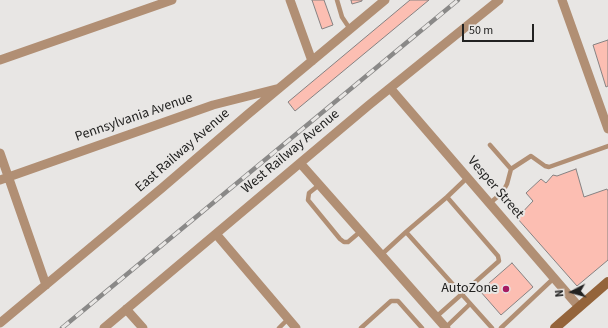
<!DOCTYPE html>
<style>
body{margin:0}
#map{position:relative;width:608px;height:328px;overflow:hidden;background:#e8e6e4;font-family:"Source Sans 3",sans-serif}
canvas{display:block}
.north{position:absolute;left:552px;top:272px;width:40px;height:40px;-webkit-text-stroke:3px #e8e6e4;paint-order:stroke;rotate:264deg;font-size:11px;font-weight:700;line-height:16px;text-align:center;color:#222221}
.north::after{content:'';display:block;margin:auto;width:14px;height:18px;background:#222221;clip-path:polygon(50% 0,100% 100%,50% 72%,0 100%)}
.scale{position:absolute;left:462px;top:24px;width:72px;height:18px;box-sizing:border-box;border:2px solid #222221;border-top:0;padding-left:5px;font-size:12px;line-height:14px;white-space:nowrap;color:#222221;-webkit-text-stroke:3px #e8e6e4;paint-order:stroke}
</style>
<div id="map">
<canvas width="608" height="328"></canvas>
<div class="north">N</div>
<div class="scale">50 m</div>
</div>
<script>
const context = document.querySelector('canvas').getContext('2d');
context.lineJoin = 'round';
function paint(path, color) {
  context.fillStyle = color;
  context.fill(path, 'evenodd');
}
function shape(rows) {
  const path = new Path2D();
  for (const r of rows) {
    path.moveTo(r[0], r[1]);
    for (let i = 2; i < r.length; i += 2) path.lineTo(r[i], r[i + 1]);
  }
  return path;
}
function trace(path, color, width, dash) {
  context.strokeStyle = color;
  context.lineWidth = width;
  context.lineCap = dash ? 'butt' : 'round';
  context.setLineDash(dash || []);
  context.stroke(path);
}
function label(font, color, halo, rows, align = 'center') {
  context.font = font + ' "Source Sans 3",sans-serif';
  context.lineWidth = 4;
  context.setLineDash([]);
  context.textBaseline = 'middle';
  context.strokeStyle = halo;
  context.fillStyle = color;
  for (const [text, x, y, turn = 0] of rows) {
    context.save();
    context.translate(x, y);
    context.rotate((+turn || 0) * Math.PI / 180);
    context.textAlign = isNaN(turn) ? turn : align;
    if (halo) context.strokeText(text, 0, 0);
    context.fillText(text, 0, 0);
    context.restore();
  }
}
const building = shape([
 [312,0,324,0,333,25,322,29,312,0],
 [351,0,362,0,362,1,352,4,351,0],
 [410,0,429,0,295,111,288,102,410,0],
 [608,40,608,86,606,87,593,45,608,40],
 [576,169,584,197,607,189,608,191,608,260,577,286,517,218,533,201,526,193,541,179,546,183,553,175,557,176,576,169],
 [512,263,533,287,501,315,480,291,512,263]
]);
paint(building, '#fcbeb2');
trace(building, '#868282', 1);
trace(shape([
 [337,0,342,17,350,29],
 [511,169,531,156,545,166,549,167,608,146],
 [319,185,309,193,308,200,340,239,344,242,348,242,361,231],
 [490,203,502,193,507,184,511,169,490,145],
 [406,232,492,328],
 [381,255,406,232,447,197,468,177],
 [436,317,499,261,498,256,447,197],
 [446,327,470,304],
 [279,328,288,319],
 [361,328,391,301,398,301,422,328],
 [501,328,554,278]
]), '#b18f74', 4.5);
trace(shape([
 [290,0,312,61],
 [562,0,608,129],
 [0,60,172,0],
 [390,88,579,307],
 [0,153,46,285],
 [300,163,446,328],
 [0,180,213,105,276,89],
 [216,234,296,328],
 [126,309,143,328],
 [0,323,162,188,247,115,385,0],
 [104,328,369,105,499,0]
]), '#b18f74', 9);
trace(shape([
 [555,328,608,282]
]), '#94643b', 10);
const rail = shape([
 [62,328,458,0]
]);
trace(rail, '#8a8988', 4.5);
trace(rail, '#e8e6e4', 3, [9]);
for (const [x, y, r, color] of [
 [506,289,4,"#a51b62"]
]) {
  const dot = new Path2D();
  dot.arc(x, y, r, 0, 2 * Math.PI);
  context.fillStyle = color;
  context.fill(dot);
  trace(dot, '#e8e6e4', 1.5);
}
label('14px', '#222221', '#e8e6e4', [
 ["Pennsylvania Avenue",134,118,-19],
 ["East Railway Avenue",183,151,-41],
 ["West Railway Avenue",291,152,-40],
 ["Vesper Street",495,188,49]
]);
label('14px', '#222221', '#e8e6e4', [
 ["AutoZone",498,289]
], 'right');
</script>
